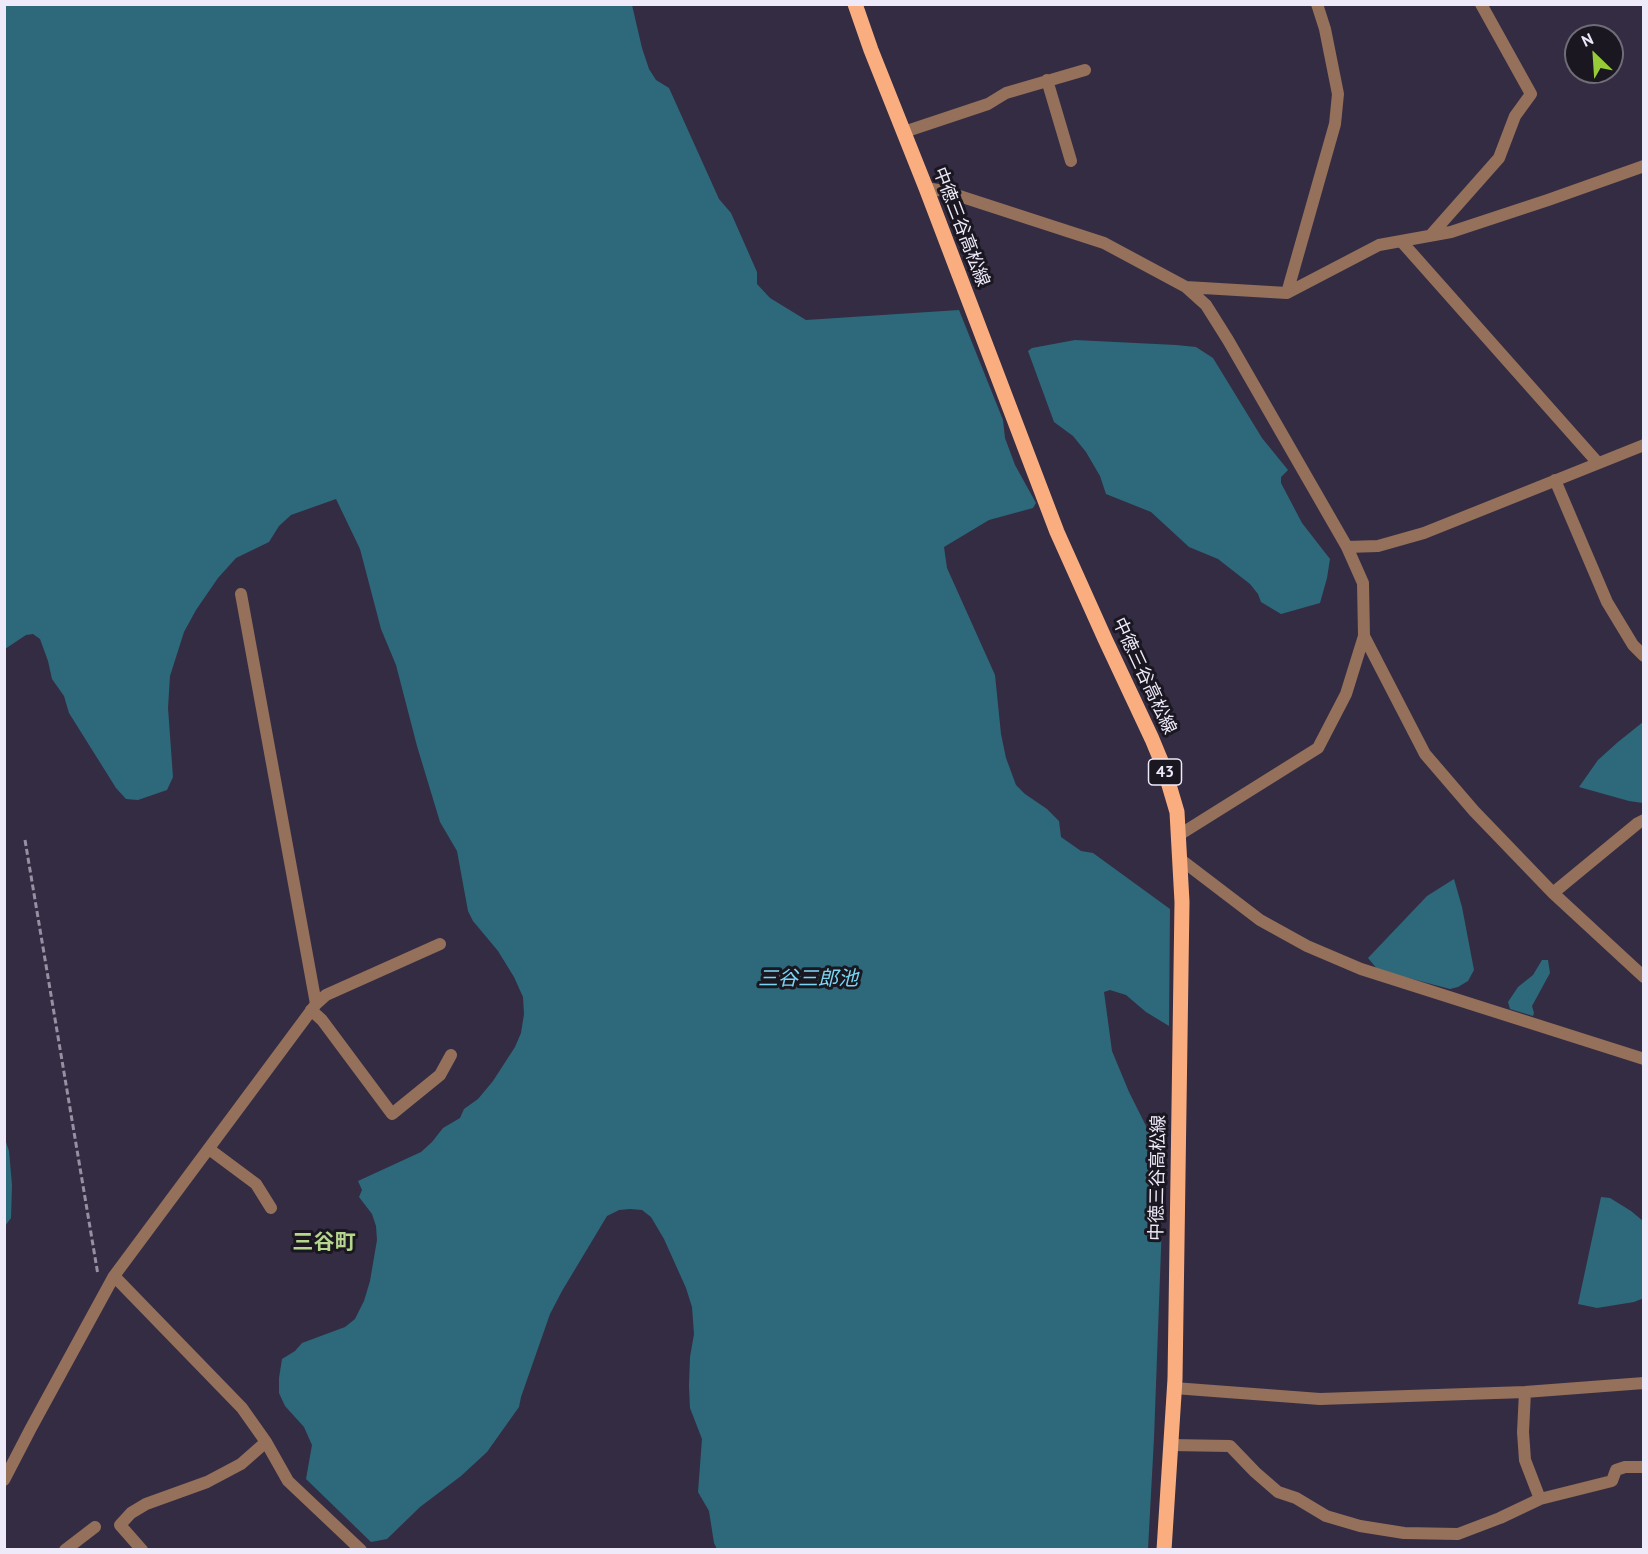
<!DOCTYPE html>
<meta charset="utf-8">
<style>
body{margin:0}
#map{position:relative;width:1648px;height:1554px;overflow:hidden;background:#342c43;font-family:"PT Sans",sans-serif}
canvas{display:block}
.frame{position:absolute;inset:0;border:6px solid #eeeaf9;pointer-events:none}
.north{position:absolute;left:1564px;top:24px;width:60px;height:60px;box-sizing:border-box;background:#1a1721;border:2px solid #6f6b77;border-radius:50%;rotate:335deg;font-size:16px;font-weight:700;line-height:24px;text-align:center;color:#eeeaf9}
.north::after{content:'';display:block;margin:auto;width:21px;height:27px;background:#97cc38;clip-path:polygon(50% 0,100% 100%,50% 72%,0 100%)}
</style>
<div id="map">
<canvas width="1648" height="1554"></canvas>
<div class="frame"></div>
<div class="north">N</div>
</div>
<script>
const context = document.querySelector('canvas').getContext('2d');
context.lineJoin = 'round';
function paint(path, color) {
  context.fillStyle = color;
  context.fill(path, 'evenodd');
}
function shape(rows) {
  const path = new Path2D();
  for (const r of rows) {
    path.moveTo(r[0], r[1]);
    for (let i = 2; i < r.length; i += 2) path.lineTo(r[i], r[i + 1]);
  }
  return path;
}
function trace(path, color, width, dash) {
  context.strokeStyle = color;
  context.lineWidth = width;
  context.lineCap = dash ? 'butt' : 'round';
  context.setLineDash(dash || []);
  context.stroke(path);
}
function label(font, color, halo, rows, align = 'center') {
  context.font = font + ' "PT Sans","Noto Sans JP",sans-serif';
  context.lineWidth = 6;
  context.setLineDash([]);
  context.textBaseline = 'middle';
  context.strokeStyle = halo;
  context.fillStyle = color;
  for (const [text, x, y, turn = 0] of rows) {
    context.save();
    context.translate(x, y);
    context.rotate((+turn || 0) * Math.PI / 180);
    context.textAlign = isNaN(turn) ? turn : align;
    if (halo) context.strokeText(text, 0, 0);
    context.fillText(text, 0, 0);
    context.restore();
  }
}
paint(shape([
 [5,4,632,5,642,48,649,69,656,80,669,88,719,199,731,213,757,272,757,284,770,298,806,320,959,310,1003,420,1005,438,1015,465,1036,503,1033,508,989,520,944,547,947,568,995,675,1001,734,1006,758,1016,785,1025,794,1047,809,1059,821,1061,837,1081,851,1093,853,1170,909,1169,1026,1146,1012,1126,995,1110,990,1104,992,1112,1051,1129,1092,1153,1140,1164,1169,1154,1438,1148,1549,717,1549,714,1543,709,1511,698,1492,702,1439,690,1408,689,1386,690,1357,694,1334,692,1307,686,1288,664,1239,651,1217,642,1210,630,1209,619,1210,607,1216,562,1291,550,1314,521,1397,519,1407,487,1452,461,1476,420,1507,387,1539,371,1542,306,1479,312,1445,304,1427,285,1406,279,1393,279,1378,282,1359,295,1351,302,1343,345,1327,355,1319,364,1301,370,1281,377,1240,376,1226,372,1214,359,1197,362,1190,358,1181,421,1152,432,1142,443,1128,460,1118,464,1109,478,1099,493,1081,515,1047,521,1033,524,1014,523,997,514,977,498,951,473,921,468,911,457,851,440,822,417,746,396,665,381,629,360,549,336,499,291,515,279,526,269,542,236,558,218,578,196,610,184,632,170,676,168,708,173,777,167,790,138,800,126,799,116,788,69,713,64,696,52,679,48,661,40,639,33,634,26,635,5,649],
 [1075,340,1176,345,1196,347,1213,358,1262,438,1288,470,1281,477,1281,483,1302,523,1330,559,1327,578,1320,603,1281,614,1261,602,1258,594,1250,584,1218,559,1189,547,1151,512,1106,494,1100,476,1086,452,1073,436,1054,422,1028,351,1032,348],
 [1643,722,1643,803,1629,801,1579,787,1598,760,1618,742],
 [1454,879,1462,907,1474,970,1468,981,1458,987,1450,989,1378,970,1368,958,1427,896],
 [1542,960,1548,960,1550,973,1532,1006,1534,1013,1533,1016,1510,1009,1508,1002,1518,987,1533,975],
 [5,1139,9,1151,12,1185,11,1218,5,1226],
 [1601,1197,1610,1198,1631,1211,1643,1221,1644,1298,1634,1302,1597,1308,1578,1304]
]), '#2d697a');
trace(shape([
 [25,840,98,1275]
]), '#9690a3', 3, [6, 3]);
trace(shape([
 [1047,80,1071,161],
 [904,132,988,104,1006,93,1085,70],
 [926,188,944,191,1104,243,1186,287,1206,305,1228,340,1347,547,1363,583,1364,636,1346,694,1318,748,1179,835],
 [1430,236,1499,158,1515,116,1531,94,1481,4],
 [1401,241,1598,463],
 [1186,287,1287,293,1379,245,1451,232,1548,200,1644,166],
 [1287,293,1335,124,1338,94,1325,29,1317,4],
 [1555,480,1607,602,1633,645,1644,656],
 [1347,547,1378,546,1424,533,1644,445],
 [1364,636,1425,754,1474,811,1553,893,1644,977],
 [1553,893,1638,823,1644,820],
 [316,1004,326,995,440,944],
 [311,1010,322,1020,392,1114,440,1075,451,1055],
 [209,1149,256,1184,271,1208],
 [114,1276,316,1004,241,594],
 [1174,1388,1320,1399,1525,1392,1644,1383],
 [1170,1445,1230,1446,1255,1472,1278,1492,1296,1498,1326,1516,1360,1526,1404,1533,1458,1534,1500,1518,1540,1499,1525,1460,1523,1432,1525,1392],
 [4,1480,31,1428,114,1276,242,1408,266,1442,288,1481,361,1550],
 [1540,1499,1612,1481,1616,1470,1625,1467,1644,1467],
 [65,1550,95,1527],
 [142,1550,120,1525,131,1513,146,1504,207,1482,241,1464,266,1442]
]), '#95705a', 12);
trace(shape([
 [1180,859,1260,920,1307,946,1361,969,1644,1059]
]), '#95705a', 12);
trace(shape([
 [855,4,871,50,926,188,1057,532,1105,639,1152,739,1164,768,1177,812,1182,902,1175,1379,1164,1550]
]), '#faae7f', 15);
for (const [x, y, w] of [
 [1165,772,33]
]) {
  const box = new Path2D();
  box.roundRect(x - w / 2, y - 13, w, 26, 4.5);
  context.fillStyle = '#1a1721';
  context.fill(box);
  trace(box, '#eeeaf9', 1.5);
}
label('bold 16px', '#eeeaf9', null, [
 ["43",1165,772]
]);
label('18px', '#eeeaf9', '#1a1721', [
 ["中徳三谷高松線",961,227,69],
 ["中徳三谷高松線",1144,676,65],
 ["中徳三谷高松線",1158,1178,-89]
]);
label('italic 20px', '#79d6f3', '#1a1721', [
 ["三谷三郎池",808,979]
]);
label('bold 21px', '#b6d58e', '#1a1721', [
 ["三谷町",324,1243]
]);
</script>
